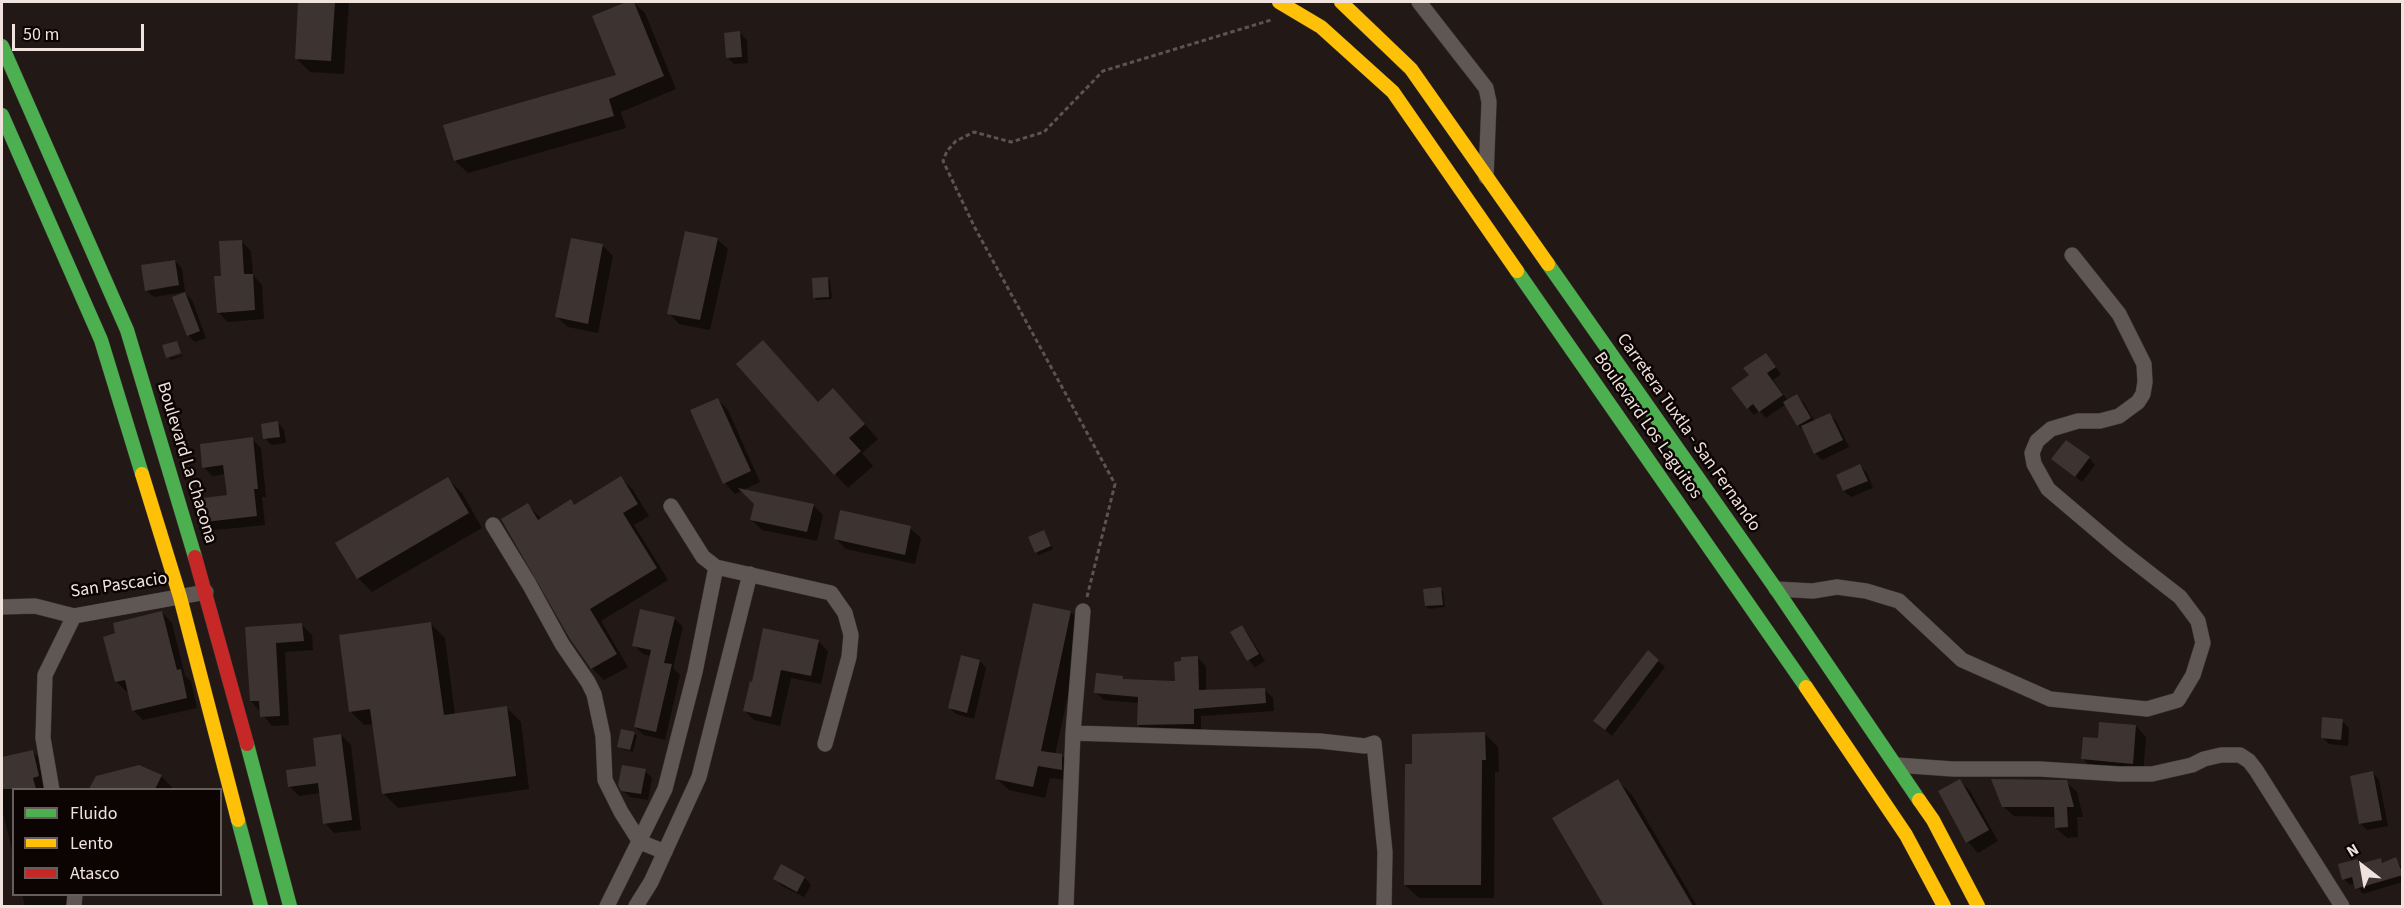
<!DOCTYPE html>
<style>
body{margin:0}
#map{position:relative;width:2404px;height:908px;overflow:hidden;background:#221815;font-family:"Source Sans 3",sans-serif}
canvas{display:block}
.frame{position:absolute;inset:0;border:3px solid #f0e2dd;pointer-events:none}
.legend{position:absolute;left:12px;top:788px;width:210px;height:108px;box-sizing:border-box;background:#0b0403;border:2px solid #675d5a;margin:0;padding:8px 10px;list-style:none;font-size:18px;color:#f0e2dd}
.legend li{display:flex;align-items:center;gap:12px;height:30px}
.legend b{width:30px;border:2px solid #675d5a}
.north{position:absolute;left:2332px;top:836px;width:60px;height:60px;-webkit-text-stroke:4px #0b0403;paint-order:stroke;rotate:329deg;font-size:16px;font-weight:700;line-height:24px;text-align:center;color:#f0e2dd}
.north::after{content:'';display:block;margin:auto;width:21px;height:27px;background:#f0e2dd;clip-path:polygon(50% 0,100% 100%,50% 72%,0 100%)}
.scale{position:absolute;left:12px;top:24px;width:132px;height:27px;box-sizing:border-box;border:3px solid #f0e2dd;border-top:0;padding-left:8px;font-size:18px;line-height:21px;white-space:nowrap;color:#f0e2dd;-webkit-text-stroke:4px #0b0403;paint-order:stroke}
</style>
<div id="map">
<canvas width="2404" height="908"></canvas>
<div class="frame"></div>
<ul class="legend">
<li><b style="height:8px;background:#4caf50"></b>Fluido</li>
<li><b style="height:8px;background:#ffc107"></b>Lento</li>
<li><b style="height:8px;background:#c62828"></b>Atasco</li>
</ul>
<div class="north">N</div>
<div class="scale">50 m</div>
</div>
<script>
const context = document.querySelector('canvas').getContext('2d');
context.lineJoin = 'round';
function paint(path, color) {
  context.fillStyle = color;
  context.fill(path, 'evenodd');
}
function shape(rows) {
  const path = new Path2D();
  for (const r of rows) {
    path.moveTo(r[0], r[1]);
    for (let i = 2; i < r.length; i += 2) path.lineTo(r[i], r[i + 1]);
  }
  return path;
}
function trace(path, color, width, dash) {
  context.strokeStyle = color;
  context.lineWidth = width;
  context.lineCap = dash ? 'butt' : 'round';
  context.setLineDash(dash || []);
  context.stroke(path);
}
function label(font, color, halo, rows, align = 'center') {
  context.font = font + ' "Source Sans 3",sans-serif';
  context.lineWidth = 5;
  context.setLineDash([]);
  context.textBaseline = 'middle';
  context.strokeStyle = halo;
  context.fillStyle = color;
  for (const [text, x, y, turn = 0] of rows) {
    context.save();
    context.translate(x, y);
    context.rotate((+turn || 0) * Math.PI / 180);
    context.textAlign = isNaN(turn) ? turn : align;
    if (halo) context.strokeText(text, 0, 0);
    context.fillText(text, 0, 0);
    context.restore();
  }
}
paint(shape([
 [300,2,349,2,344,74,310,72,296,58],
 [630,2,633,2,645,13,676,89,621,112,626,128,468,173,455,161,618,76,594,17],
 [740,33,747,40,748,63,734,64,727,57],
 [717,239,728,249,710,330,679,324,669,313],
 [573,240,603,246,613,256,598,333,568,327,557,317],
 [241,241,251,251,253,275,262,285,264,319,228,322,218,312,222,277],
 [175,261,182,268,185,292,154,297,147,291],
 [827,278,830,281,832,299,817,300,814,297],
 [184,292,192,300,206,338,195,342,188,335],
 [763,342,818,403,847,404,878,439,862,453,873,466,848,488,835,474],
 [1766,354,1781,374,1773,380,1788,401,1797,396,1804,403,1815,422,1830,415,1836,421,1849,447,1822,460,1815,453,1806,433,1798,425,1786,404,1766,418,1760,411,1754,415,1748,408,1751,376],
 [183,355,183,356,171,360,169,358],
 [718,400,728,410,760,482,735,494,725,483],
 [278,423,284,430,286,443,271,445,265,438],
 [252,439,261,448,266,497,262,497,265,525,215,530,207,522,228,497,226,474,212,476,204,467],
 [2089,458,2095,465,2082,482,2053,459],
 [1860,466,1867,473,1873,488,1851,497,1844,491,1838,476],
 [621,478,633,490,649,516,634,525,668,580,601,621,628,667,604,680,592,668,528,505,541,519,570,501,575,506],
 [448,479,462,493,482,528,372,592,358,578],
 [813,505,823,515,817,541,762,530,752,520],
 [910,528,921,538,915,564,846,549,835,538],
 [1044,532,1053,549,1039,555,1036,552],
 [1440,589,1443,592,1445,607,1429,609,1426,606],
 [162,612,172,623,185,676,191,681,197,708,143,720,133,710,129,691,127,692,116,681],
 [1071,612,1083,625,1055,755,1062,756,1074,768,1074,781,1050,778,1045,798,1009,790,996,778],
 [674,618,683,627,673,668,680,675,665,740,644,735,635,727,651,656,643,654,634,645],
 [431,624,445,638,455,715,507,708,521,722,529,789,398,808,384,794,374,724,364,725,350,711],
 [302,625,312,635,313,650,285,652,289,725,272,726,251,701,247,629],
 [1242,627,1248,634,1265,661,1255,667,1249,660],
 [818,641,828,651,821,684,791,678,780,726,754,720,745,711,751,683],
 [1198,658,1206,666,1206,692,1265,690,1273,698,1274,711,1201,716,1201,732,1146,733,1138,725,1139,703,1104,700,1095,692,1122,677,1126,681,1176,682],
 [980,661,986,668,974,719,956,714,949,707],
 [1658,661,1665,667,1612,736,1595,721],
 [2342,721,2349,728,2348,746,2329,744,2322,737],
 [2136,726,2146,737,2143,774,2093,769,2083,759,2099,740],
 [634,733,637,736,633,752,622,749,619,746],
 [1485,734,1498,747,1499,772,1495,772,1494,898,1419,898,1405,885,1414,765],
 [341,735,351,745,361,830,334,833,325,823,321,793,299,796,290,787,318,767],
 [32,751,44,763,45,790,14,790,14,858,2,809,2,759],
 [645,771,652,778,648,800,630,797,622,790],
 [2373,773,2379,780,2388,826,2367,830,2360,823],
 [161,776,172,787,171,790,90,790,97,778],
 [1618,781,1632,795,1697,906,1605,906,1554,819],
 [1960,781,1970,791,1998,841,1978,853,1968,842,1940,792],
 [2066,782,2077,792,2083,817,2077,817,2078,837,2067,838,2056,828,2056,817,2014,816,2003,806],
 [2395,859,2402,868,2402,882,2363,894,2355,883,2350,885,2344,879,2357,860,2362,865,2380,860,2384,863],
 [782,866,805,878,811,885,804,897,782,886,775,879],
 [22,894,71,894,75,906,25,906]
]), '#0007');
paint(shape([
 [298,2,335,2,331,61,295,59],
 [626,2,634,2,664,76,609,99,614,116,454,161,443,125,616,75,592,16],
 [740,31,742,57,726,58,724,33],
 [685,231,718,238,700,320,667,314],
 [571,238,603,244,588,324,555,317],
 [242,240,244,274,253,274,255,310,217,313,214,276,221,276,219,241],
 [175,260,179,285,145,291,141,265],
 [828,277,829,297,813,298,812,278],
 [185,292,200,331,187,336,172,297],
 [763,340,818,402,833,388,865,424,849,438,861,451,834,475,736,364],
 [177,341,181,353,166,358,162,345],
 [1766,353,1776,367,1767,373,1783,395,1759,412,1753,404,1747,409,1731,388,1749,375,1743,368],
 [1797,394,1811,418,1797,426,1783,402],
 [718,398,751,471,723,484,690,410],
 [1830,413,1843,440,1814,454,1801,426],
 [278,421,280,437,263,439,261,424],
 [253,437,258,489,254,489,257,516,205,522,203,498,227,495,223,465,202,468,200,444],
 [2066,440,2090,457,2075,477,2051,459],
 [1860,464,1868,481,1843,491,1836,475],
 [621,476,638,504,623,513,657,568,590,609,617,654,591,669,570,639,501,519,528,503,538,520,571,499,574,505],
 [448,477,469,513,357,579,335,543],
 [738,488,814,504,807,532,750,520,754,504],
 [840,510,911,526,905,555,834,539],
 [1044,530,1051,546,1035,553,1028,537],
 [1441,587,1443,605,1425,606,1423,589],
 [1033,603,1071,611,1041,751,1062,754,1062,770,1038,766,1033,787,995,779],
 [640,609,675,617,664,663,672,664,656,732,634,727,651,650,632,646],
 [162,611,177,670,181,669,187,698,132,711,125,680,115,682,103,637,115,633,113,623],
 [431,622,444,715,507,706,516,776,382,794,370,709,349,712,339,635],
 [302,623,304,641,276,643,280,716,260,717,259,701,250,701,245,627],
 [1242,625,1259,654,1247,661,1230,632],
 [763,628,819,640,811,676,781,670,771,717,743,711,750,681,752,682],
 [1648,650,1659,660,1605,730,1593,721],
 [961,655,980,660,967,713,948,708],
 [1198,656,1199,690,1265,688,1266,703,1194,709,1194,724,1137,725,1138,697,1094,693,1096,673,1123,676,1123,679,1175,681,1174,662,1181,661,1181,657],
 [2322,717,2343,719,2341,740,2321,738],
 [2099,722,2136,725,2133,764,2081,759,2083,737,2098,738],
 [621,729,635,732,630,750,617,747],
 [1485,732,1486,760,1482,760,1481,885,1404,885,1405,764,1412,764,1412,734],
 [341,734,352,820,323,824,318,783,288,787,286,770,316,766,313,738],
 [33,750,39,776,33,778,36,789,2,789,2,757],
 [139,765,162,775,155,789,89,789,96,776],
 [622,765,646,769,641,794,621,791,618,785],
 [2373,771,2382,820,2359,824,2350,776],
 [1618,779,1693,906,1604,906,1552,818],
 [1960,779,1989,830,1966,843,1938,791],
 [1991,779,2067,780,2074,807,2067,807,2068,827,2055,828,2054,807,2002,807],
 [2396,857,2403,875,2355,889,2352,877,2342,880,2338,864,2358,859,2359,864,2381,858,2382,863],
 [781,864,805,877,797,892,773,879]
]), '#3d3431');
const street = shape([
 [1419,2,1486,88,1489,102,1486,177],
 [671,506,703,557,716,567,831,593,845,613,851,635,849,657,825,744],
 [493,525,529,584,562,644,588,682,594,694,603,736,605,780,621,812,640,842,665,852],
 [1776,589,1813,591,1837,587,1866,591,1899,601,1962,660,2050,699,2147,709,2178,700,2193,675,2203,643,2198,621,2180,597,2121,551,2048,489,2034,464,2032,453,2037,441,2051,429,2078,421,2100,421,2119,416,2138,402,2143,394,2145,382,2144,364,2119,314,2072,255],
 [2,607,35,606,74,616,206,592],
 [1073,733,1320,741,1365,746,1374,743,1385,852,1384,906],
 [1896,765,1953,769,2040,769,2119,774,2152,774,2192,765,2204,759,2221,755,2240,755,2249,761,2256,770,2342,906],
 [52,790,43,738,45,675,74,616],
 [74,906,75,894],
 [607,906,665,789,695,672,716,567],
 [636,906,651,882,699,777,750,574],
 [1066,906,1073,733,1083,611]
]);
const fast = shape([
 [2,46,127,330,195,557],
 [2,115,101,340,142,474],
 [1548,264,1776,589,1919,800],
 [1517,271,1806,687],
 [247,744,290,906],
 [238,820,261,906]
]);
const slow = shape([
 [1279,2,1321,27,1393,92,1517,271],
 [1341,2,1411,69,1548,264],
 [142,474,180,597,238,820],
 [1806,687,1906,835,1944,906],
 [1919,800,1933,820,1978,906]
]);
const jam = shape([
 [195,557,247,744]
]);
trace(street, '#3c3432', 16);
trace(fast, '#3c3432', 15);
trace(slow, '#3c3432', 15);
trace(jam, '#3c3432', 15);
trace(shape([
 [1087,597,1115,484,975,228,943,161,947,151,956,141,974,132,1011,142,1044,132,1103,71,1271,20]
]), '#5c5451', 3, [4.5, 3]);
trace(street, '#5f5754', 15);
trace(fast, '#4caf50', 14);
trace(slow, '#ffc107', 14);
trace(jam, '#c62828', 14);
label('18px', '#f0e2dd', '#0b0403', [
 ["Boulevard Los Laguitos",1647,426,55],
 ["Carretera Tuxtla - San Fernando",1688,433,55],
 ["Boulevard La Chacona",186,463,73],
 ["San Pascacio",119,586,-8]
]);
</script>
